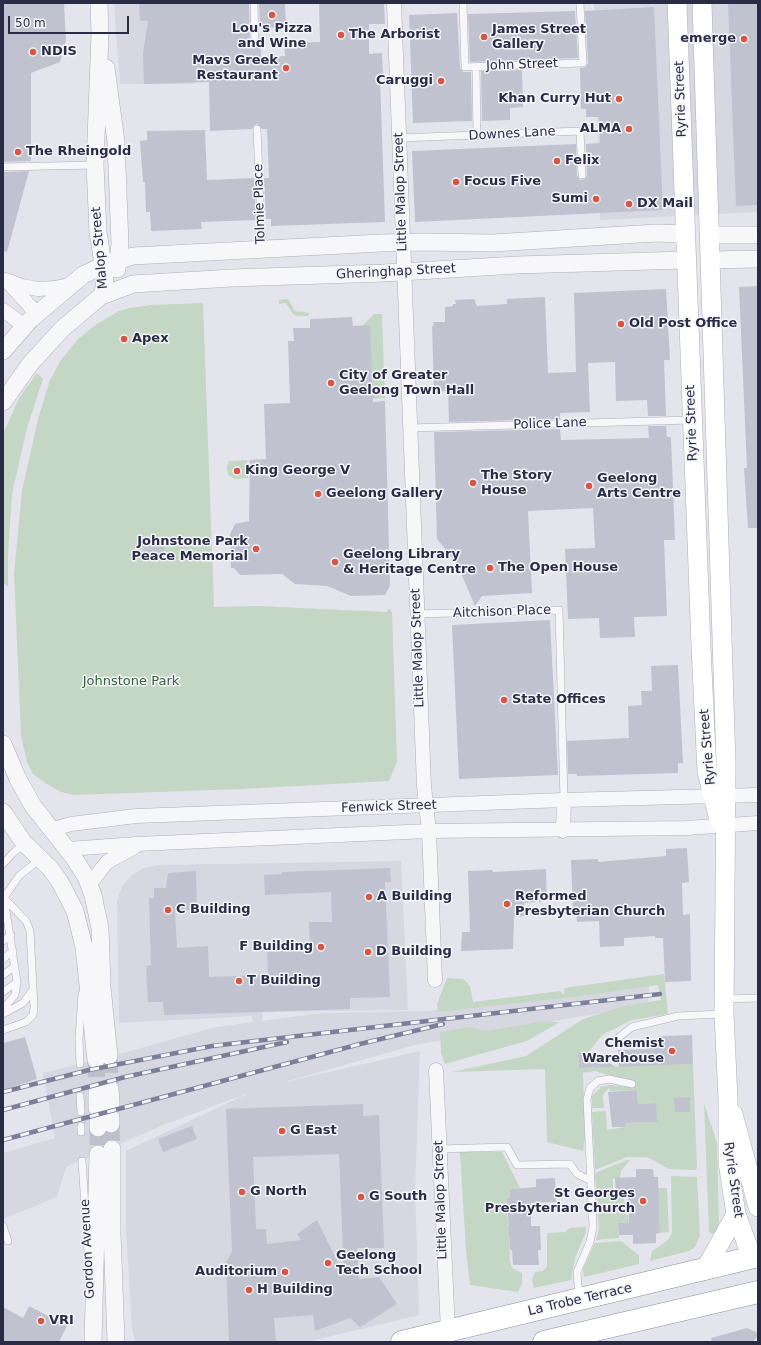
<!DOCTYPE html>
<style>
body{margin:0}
#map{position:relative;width:761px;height:1345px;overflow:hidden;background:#e4e5ec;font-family:"DejaVu Sans",sans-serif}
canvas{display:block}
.frame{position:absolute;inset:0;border:4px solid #2a2c46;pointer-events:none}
.scale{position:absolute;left:8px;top:16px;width:121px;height:18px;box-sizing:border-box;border:2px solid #2a2c46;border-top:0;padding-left:5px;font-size:12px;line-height:14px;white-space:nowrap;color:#2a2c46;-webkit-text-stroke:3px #f4f5f9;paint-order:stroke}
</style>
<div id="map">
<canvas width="761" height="1345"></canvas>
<div class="frame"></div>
<div class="scale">50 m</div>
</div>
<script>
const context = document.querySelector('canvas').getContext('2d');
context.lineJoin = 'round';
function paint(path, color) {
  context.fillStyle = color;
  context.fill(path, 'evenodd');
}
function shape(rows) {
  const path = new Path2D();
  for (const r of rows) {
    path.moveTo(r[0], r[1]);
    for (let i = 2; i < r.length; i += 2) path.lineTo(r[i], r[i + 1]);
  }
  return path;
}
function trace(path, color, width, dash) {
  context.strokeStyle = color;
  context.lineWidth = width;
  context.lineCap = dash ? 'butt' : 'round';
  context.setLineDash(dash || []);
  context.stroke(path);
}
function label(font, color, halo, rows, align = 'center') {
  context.font = font + ' "DejaVu Sans",sans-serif';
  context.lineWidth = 3;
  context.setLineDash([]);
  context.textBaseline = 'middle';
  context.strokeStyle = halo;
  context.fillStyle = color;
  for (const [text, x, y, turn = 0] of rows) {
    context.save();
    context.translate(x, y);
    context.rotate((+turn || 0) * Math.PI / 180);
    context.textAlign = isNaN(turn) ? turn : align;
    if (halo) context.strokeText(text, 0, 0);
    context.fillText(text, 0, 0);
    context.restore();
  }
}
paint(shape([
 [114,3,190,3,193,84,120,84],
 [594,3,758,3,758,212,600,220],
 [401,861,408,1010,262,1012,262,1021,322,1013,427,1011,649,986,648,1005,415,1045,281,1083,420,1051,415,1188,419,1315,307,1342,135,1342,132,1328,126,1229,126,1151,251,1092,166,1124,66,1167,57,1197,3,1219,3,1153,55,1138,43,1073,112,1056,216,1027,253,1022,252,1016,119,1023,117,901,122,886,131,876,144,868,158,865]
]), '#d6d7e1');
paint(shape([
 [288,299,295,311,309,313,309,316,297,316,293,314,286,303,279,304,279,300],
 [203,303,214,607,259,606,387,612,389,609,392,612,397,762,389,781,242,789,74,795,61,792,45,783,33,774,27,762,21,735,14,574,22,490,38,419,50,380,61,360,78,339,97,324,119,311,129,308,152,305],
 [374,314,382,314,385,398,373,399,372,378,363,325],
 [37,373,43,379,27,428,12,494,8,554,8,587,3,582,3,434,19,398],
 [247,460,248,478,235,479,228,475,227,467,229,461],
 [664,974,668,1014,632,1020,602,1035,588,1053,578,1053,579,1068,693,1064,697,1168,696,1170,669,1169,647,1157,627,1157,595,1170,592,1112,606,1111,607,1130,625,1127,625,1123,656,1122,652,1103,638,1104,637,1090,610,1091,609,1088,603,1095,604,1108,592,1108,592,1096,601,1087,610,1085,631,1087,631,1082,595,1071,583,1073,585,1139,583,1151,547,1142,545,1069,452,1072,526,1056,583,1019,624,1006,661,1000,658,985,574,997,438,1012,437,1004,447,978,463,979,470,986,473,1002,560,991,564,995,564,988],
 [540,1022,560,1022,527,1041,445,1064,441,1053,440,1032,470,1027,485,1031],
 [704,1103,717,1143,719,1222,716,1236,709,1232],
 [460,1152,502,1152,520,1188,510,1189,510,1198,507,1199,508,1226,513,1226,509,1238,510,1260,512,1268,522,1273,522,1284,518,1292,470,1285,466,1251],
 [627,1160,630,1160,621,1171,620,1178,613,1179,613,1199,624,1199,626,1215,628,1215,629,1223,618,1223,619,1238,596,1240,599,1229,595,1173],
 [671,1176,697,1177,700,1236,695,1247,689,1251,650,1261,652,1251,667,1241,672,1233],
 [658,1188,667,1188,669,1232,660,1233],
 [586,1227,586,1232,575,1258,571,1280,534,1288,532,1279,535,1272,542,1271,547,1267,547,1233,565,1232,570,1228],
 [621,1241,639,1255,639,1264,584,1277,583,1269,595,1243]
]), '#c4d7c5');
paint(shape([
 [3,3,64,3,66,41,60,62,31,73,31,161,3,162],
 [139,3,249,3,250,44,255,48,259,46,260,33,261,57,285,56,284,43,320,42,319,3,384,3,385,24,369,24,369,54,382,53,383,76,380,76,385,222,271,226,271,219,266,219,264,178,269,178,267,129,262,129,257,124,254,125,252,129,210,131,209,82,144,84,143,53,148,21,140,21],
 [259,3,285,3,286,27,260,28],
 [728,3,758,3,758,205,736,206],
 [654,7,663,210,415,222,412,151,576,144,577,176,580,180,585,179,587,175,586,144,600,143,599,117,586,117,586,109,581,109,580,68,586,67,588,63,585,11],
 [575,11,578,58,470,62,468,14],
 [457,13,460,68,463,72,471,72,472,121,413,123,409,15],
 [522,70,523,107,510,108,510,120,482,121,481,71],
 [205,130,207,180,254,178,256,220,201,222,202,229,151,231,150,212,146,212,145,182,143,182,140,141,147,140,147,131],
 [29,171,7,252,3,251,3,172],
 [758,286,758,528,748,528,744,468,747,468,739,287],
 [666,289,670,360,664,360,666,416,648,416,647,400,616,401,615,362,588,363,590,412,560,413,560,419,449,422,448,391,434,392,432,326,434,326,433,322,445,322,445,307,453,306,453,304,456,304,455,300,474,299,477,306,507,304,507,299,545,297,548,373,576,372,574,293],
 [352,317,353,326,370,325,373,402,385,401,390,586,385,595,351,596,327,586,295,584,282,574,240,575,234,568,231,568,230,534,235,524,249,521,250,460,266,459,264,404,290,403,288,341,294,341,293,328,310,328,310,319],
 [648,426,666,426,667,437,671,437,675,540,664,540,667,616,634,617,635,637,600,638,599,618,568,619,565,549,595,548,593,508,528,511,532,593,482,596,475,606,457,564,437,539,434,432,560,429,561,440,649,438],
 [164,538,164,558,144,559,143,539],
 [550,620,558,775,459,779,452,625],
 [678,665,683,763,678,763,678,773,577,776,577,774,568,774,567,741,629,738,628,706,642,705,641,691,652,691,651,666],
 [687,848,689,882,682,883,683,915,690,914,691,981,665,982,663,938,655,938,655,936,624,938,624,946,600,947,599,921,577,922,576,912,573,913,571,860,598,859,598,862,666,856,666,849],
 [390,868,391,882,385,882,390,997,350,998,350,1009,164,1015,163,1002,148,1002,146,966,151,965,149,898,154,898,154,888,166,888,168,873,196,871,197,910,175,911,177,948,208,946,209,977,268,975,267,950,310,947,309,922,332,922,331,892,265,895,264,875,282,874,282,872],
 [546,869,547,901,524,903,525,916,514,917,513,949,461,951,462,932,470,932,468,871,492,870,493,872],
 [692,1035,693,1064,619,1067,618,1050,647,1049,647,1039,658,1039,658,1036],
 [25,1037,37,1079,3,1090,3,1043],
 [578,1053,595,1053,615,1067,579,1068],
 [637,1090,638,1104,656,1103,657,1122,625,1123,625,1127,612,1127,608,1092],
 [690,1097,690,1112,675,1112,674,1098],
 [363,1104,363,1116,379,1115,384,1248,357,1248,359,1279,379,1277,397,1304,360,1327,350,1318,315,1331,313,1315,274,1318,276,1342,229,1342,226,1263,232,1251,226,1109],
 [339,1154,344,1275,317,1220,297,1234,301,1240,267,1244,266,1229,256,1229,253,1157],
 [192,1126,197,1139,163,1152,158,1139],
 [636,1169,653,1169,654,1177,658,1177,660,1233,656,1234,656,1243,633,1244,633,1235,619,1235,618,1223,629,1223,628,1198,616,1199,615,1178,636,1177],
 [555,1178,556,1202,531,1203,531,1226,540,1226,541,1250,538,1250,539,1265,513,1265,512,1250,510,1250,507,1198,510,1198,510,1189,536,1187,536,1179],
 [29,1306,67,1326,59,1342,3,1342,3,1307,23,1318],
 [747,1328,758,1333,758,1336,753,1342,712,1342,711,1338]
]), '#c0c2d0');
trace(shape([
 [109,1056,110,1088],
 [96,1060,97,1092],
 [111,1124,112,1149],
 [98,1128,98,1154]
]), '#bfc0cb', 17, [17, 8]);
const service = shape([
 [254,3,255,43],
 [463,3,465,67,583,63,580,3],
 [476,66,477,136],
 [257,129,262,249],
 [399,138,580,131,582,175],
 [3,167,95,165],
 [409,428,691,420],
 [417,614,559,610,564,800],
 [3,864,13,853,24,844],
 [3,899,19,876,40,859],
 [3,941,11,935],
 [3,959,13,951],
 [3,975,15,966],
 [3,992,17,982],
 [724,999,758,998],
 [3,1009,15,995,17,982,4,898],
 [3,1014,23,1003,33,990],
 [3,1030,26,1022,33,1015,34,1007,30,931,26,921,4,898],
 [618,1038,632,1027,678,1016,723,1014],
 [80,1064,79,1039,82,994],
 [80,1096,81,1112],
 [81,1126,81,1132],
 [439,1149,507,1147,517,1165,570,1164,577,1174,590,1180],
 [82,1161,88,1252],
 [3,1226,8,1241],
 [579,1298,577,1272,590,1242,593,1227,587,1099,590,1088,598,1081,609,1079,632,1084]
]);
const minor = shape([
 [394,3,424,786,429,831,435,980],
 [6,280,22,286,38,289,55,288,69,285],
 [9,283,37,314],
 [3,310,25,326],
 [51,830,71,824,136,816,564,800,758,795],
 [563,831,564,800],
 [68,849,137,844,429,831,687,828,758,823],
 [89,885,107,862,135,847],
 [436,1070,448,1331]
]);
const tertiary = shape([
 [99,3,100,34,95,165,98,232,105,277,103,295],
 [106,68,116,142,120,244,117,269],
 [709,235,758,235],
 [710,260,758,259],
 [3,351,30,320,83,275,104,265,133,256,381,243,422,242,493,243,656,233,686,234],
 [3,402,30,364,62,329,101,296,133,284,232,278,384,273,517,265,686,260],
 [3,744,18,779,33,806,74,858,86,877,93,895,100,928,102,987,109,1056],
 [3,812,24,843,50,868,60,882,75,911,84,947,96,1060],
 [110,1088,111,1104],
 [97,1092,97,1108],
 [111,1118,111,1124],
 [98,1122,98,1128],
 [112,1149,112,1233,116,1342],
 [93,1342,98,1154]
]);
const secondary = shape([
 [677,3,701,647,707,772,719,820],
 [702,3,726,765,724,1014,728,1099,728,1162,736,1214,752,1258],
 [733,1114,758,1207],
 [705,1270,736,1214]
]);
const trunk = shape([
 [402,1342,758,1256],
 [544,1342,758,1292]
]);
trace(service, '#acaeba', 8);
trace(minor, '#acaeba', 15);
trace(tertiary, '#acaeba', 18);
trace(secondary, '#acaeba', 20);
trace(trunk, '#8a8da4', 23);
trace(service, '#f7f7fa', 7);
trace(minor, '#f7f7fa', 14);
trace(tertiary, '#f7f7fa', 17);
trace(secondary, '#fff', 19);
trace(trunk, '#fff', 22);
const rail = shape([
 [3,1092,89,1070,212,1046,660,994],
 [3,1110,125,1077,287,1042],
 [3,1140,360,1044,443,1024]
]);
trace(rail, '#7c7f97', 4.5);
trace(rail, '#f4f5f9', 3, [9]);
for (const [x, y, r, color] of [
 [272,15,4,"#d75643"],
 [341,35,4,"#d75643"],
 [484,37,4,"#d75643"],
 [744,39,4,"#d75643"],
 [33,52,4,"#d75643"],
 [286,68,4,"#d75643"],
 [441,81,4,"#d75643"],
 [619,99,4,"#d75643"],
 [629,129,4,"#d75643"],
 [18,152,4,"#d75643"],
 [557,161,4,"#d75643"],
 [456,182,4,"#d75643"],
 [596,199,4,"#d75643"],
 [629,204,4,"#d75643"],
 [621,324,4,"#d75643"],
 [124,339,4,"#d75643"],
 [331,383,4,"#d75643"],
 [237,471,4,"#d75643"],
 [473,483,4,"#d75643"],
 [589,486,4,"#d75643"],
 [318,494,4,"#d75643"],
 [256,549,4,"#d75643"],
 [335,562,4,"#d75643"],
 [490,568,4,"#d75643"],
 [504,700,4,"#d75643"],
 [369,897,4,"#d75643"],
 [507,904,4,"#d75643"],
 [168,910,4,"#d75643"],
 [321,947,4,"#d75643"],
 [368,952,4,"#d75643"],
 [239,981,4,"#d75643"],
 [672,1051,4,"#d75643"],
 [282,1131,4,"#d75643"],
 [242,1192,4,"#d75643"],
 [361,1197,4,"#d75643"],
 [643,1201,4,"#d75643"],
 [328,1263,4,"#d75643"],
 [285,1272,4,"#d75643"],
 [249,1290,4,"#d75643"],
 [41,1321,4,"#d75643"]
]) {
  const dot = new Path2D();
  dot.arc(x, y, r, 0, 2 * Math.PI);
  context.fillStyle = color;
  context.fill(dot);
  trace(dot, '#f4f5f9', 1.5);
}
label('bold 13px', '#2a2c46', '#f4f5f9', [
 ["Lou's Pizza",272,29,"center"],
 ["and Wine",272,44,"center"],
 ["James Street",492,30],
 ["Gallery",492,45],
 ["The Arborist",349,35],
 ["emerge",736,39,"right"],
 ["NDIS",41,52],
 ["Mavs Greek",278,61,"right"],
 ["Restaurant",278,76,"right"],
 ["Caruggi",433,81,"right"],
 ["Khan Curry Hut",611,99,"right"],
 ["ALMA",621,129,"right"],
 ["The Rheingold",26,152],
 ["Felix",565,161],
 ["Focus Five",464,182],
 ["Sumi",588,199,"right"],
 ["DX Mail",637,204],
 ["Old Post Office",629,324],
 ["Apex",132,339],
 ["City of Greater",339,376],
 ["Geelong Town Hall",339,391],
 ["King George V",245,471],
 ["The Story",481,476],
 ["House",481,491],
 ["Geelong",597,479],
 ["Arts Centre",597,494],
 ["Geelong Gallery",326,494],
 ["Johnstone Park",248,542,"right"],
 ["Peace Memorial",248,557,"right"],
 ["Geelong Library",343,555],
 ["& Heritage Centre",343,570],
 ["The Open House",498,568],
 ["State Offices",512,700],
 ["A Building",377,897],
 ["Reformed",515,897],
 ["Presbyterian Church",515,912],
 ["C Building",176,910],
 ["F Building",313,947,"right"],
 ["D Building",376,952],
 ["T Building",247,981],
 ["Chemist",664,1044,"right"],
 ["Warehouse",664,1059,"right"],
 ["G East",290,1131],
 ["G North",250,1192],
 ["St Georges",635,1194,"right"],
 ["Presbyterian Church",635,1209,"right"],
 ["G South",369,1197],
 ["Geelong",336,1256],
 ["Tech School",336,1271],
 ["Auditorium",277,1272,"right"],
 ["H Building",257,1290],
 ["VRI",49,1321]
], 'left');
label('13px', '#2a2c46', '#f4f5f9', [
 ["John Street",522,65,-2],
 ["Ryrie Street",681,99,-92],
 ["Downes Lane",512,134,-3],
 ["Little Malop Street",401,192,-92],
 ["Tolmie Place",260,204,-92],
 ["Malop Street",100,248,-95],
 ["Gheringhap Street",396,272,-3],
 ["Ryrie Street",692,423,-92],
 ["Police Lane",550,424,-2],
 ["Aitchison Place",502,612,-2],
 ["Little Malop Street",418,648,-92],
 ["Ryrie Street",708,747,-95],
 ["Fenwick Street",389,807,-2],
 ["Ryrie Street",733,1180,82],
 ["Little Malop Street",441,1200,-92],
 ["Gordon Avenue",88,1249,-93],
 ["La Trobe Terrace",580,1300,-13]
]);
label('13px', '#36633a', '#f4f5f9', [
 ["Johnstone Park",131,682]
]);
</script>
